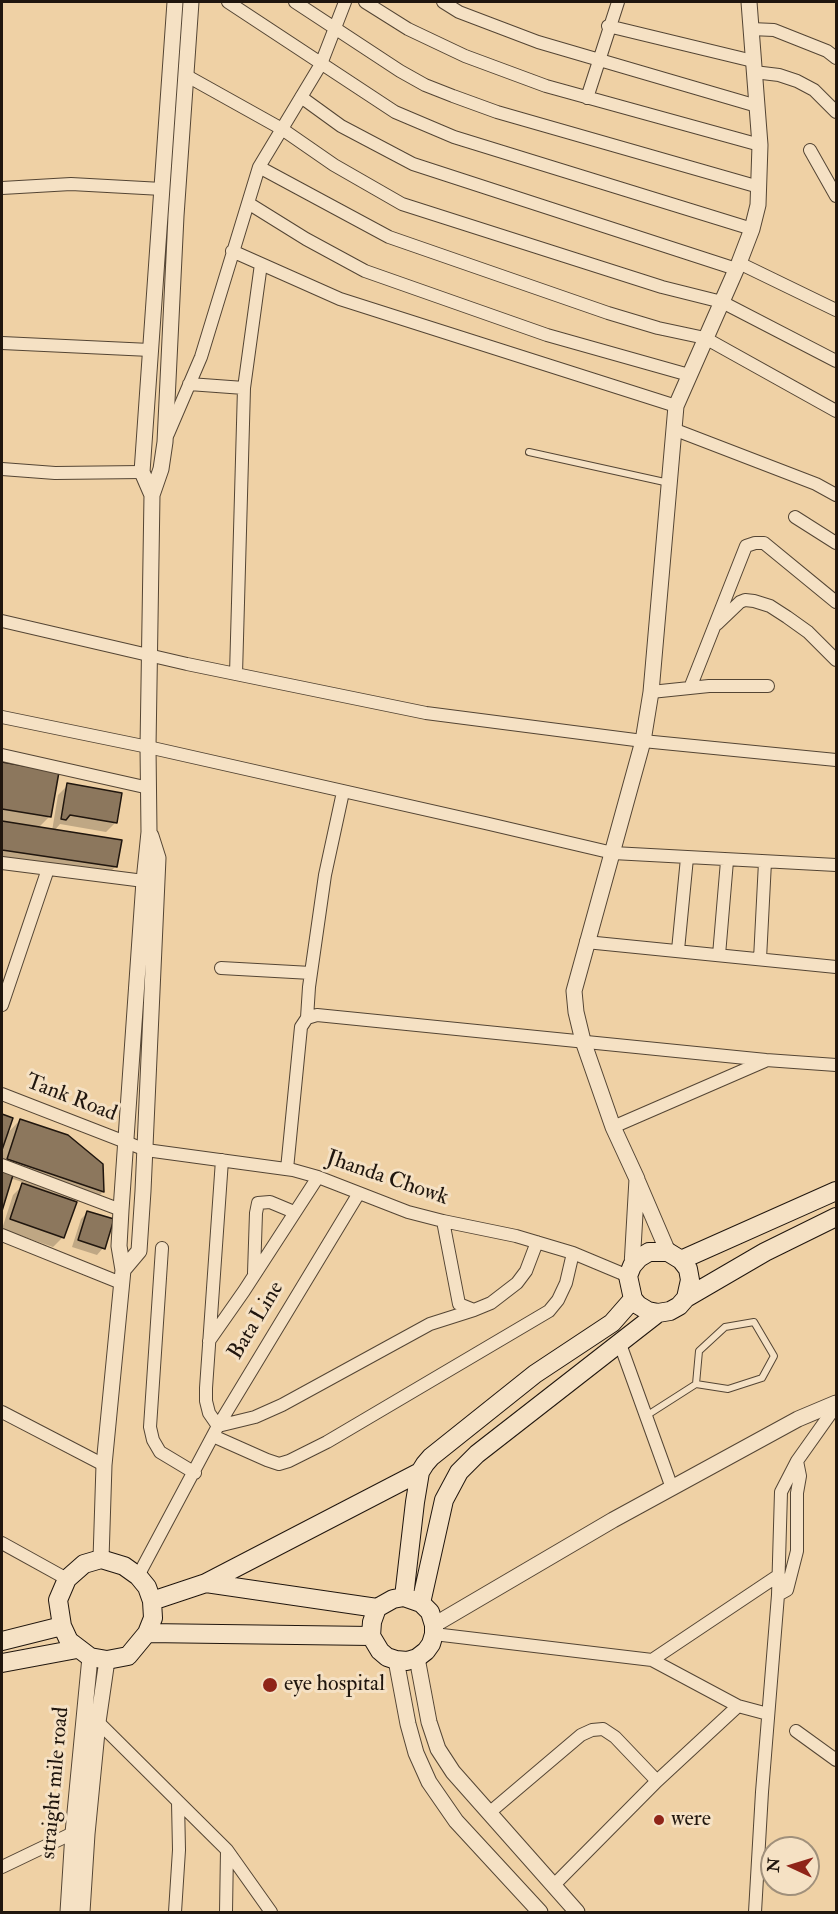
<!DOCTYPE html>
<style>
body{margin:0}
#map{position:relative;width:838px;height:1914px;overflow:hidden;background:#efd1a5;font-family:"IM FELL Double Pica",serif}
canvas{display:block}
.frame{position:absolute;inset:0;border:3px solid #20160e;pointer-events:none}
.north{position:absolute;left:760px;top:1836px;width:60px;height:60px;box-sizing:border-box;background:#f5e1c4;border:2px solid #a0907b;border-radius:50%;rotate:274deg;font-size:16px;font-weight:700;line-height:24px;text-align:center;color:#20160e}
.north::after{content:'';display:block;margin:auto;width:21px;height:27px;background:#8f2418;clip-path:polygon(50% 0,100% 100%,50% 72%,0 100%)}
</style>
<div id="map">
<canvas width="838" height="1914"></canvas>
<div class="frame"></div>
<div class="north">N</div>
</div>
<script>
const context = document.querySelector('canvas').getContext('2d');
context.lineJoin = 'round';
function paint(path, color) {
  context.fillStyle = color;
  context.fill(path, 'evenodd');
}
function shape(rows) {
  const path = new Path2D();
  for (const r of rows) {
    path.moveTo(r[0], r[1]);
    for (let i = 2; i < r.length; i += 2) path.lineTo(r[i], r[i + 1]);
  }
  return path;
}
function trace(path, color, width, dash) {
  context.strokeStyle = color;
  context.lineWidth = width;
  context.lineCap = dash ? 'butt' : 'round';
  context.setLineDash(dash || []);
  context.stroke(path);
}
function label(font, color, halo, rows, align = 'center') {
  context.font = font + ' "IM FELL Double Pica",serif';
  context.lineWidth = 6;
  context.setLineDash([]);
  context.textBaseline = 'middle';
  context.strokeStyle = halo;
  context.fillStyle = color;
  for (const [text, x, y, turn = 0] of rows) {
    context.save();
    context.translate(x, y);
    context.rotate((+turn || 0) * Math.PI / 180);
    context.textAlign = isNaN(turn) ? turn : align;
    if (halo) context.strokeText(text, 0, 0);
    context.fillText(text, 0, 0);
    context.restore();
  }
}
paint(shape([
 [2,764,57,774,49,817,38,828,52,831,58,795,68,785,116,822,106,832,60,824,54,831,116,866,102,880,2,865],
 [2,1116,11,1119,5,1136,20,1120,101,1165,103,1192,89,1205,76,1200,63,1237,53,1247,2,1229,13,1195,25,1183,10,1178,2,1206],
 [88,1212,103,1248,97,1255,72,1247,81,1219]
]), '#0003');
const building = shape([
 [2,762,59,772,51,817,2,809,2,762],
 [67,783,122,793,117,823,70,815,66,820,61,819,67,783],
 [2,821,122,840,117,867,2,850,2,821],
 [2,1114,13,1118,2,1150,2,1114],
 [20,1119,68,1135,103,1164,104,1192,7,1159,20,1119],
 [2,1171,13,1175,2,1211,2,1171],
 [22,1183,77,1202,64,1238,10,1219,22,1183],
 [87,1211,114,1219,105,1249,78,1240,87,1211]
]);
paint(building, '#8c775d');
trace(building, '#20160e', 1.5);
const service = shape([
 [529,452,669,483],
 [646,1416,696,1384,699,1351,725,1327,754,1322,774,1356,762,1378,728,1389,696,1384]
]);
const minor = shape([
 [228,2,395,112,454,137,752,229],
 [295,2,400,71,425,85,453,96,497,112,759,187],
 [365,2,408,29,465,56,546,86,760,145],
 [443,2,459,12,538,42,757,106],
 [608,26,753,61],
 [751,29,774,30,827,51,836,58],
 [754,72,779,75,797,81,814,90,836,112],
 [187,76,282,129,334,165,402,204,662,287,722,302,836,361],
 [301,97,341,126,413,164,736,269],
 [587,98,618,2],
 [810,150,836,196],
 [259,167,389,237,608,313,658,328,705,338,836,411],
 [2,188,71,184,162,189],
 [248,203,306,239,365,271,547,335,689,375],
 [232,251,340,299,676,406],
 [739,263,836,310],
 [2,343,150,350],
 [189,384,244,388],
 [673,429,816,484,836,495],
 [168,434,201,357,259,167,321,64,345,2],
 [2,469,55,473,142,472],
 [795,517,836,543],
 [2,621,187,664,426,713,643,741,836,760],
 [717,624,740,602,745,600,754,601,770,606,787,617,808,632,836,660],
 [236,674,244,388,261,264],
 [690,688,746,546,755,543,764,543,836,602],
 [651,692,709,686,768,686],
 [2,717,148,747,485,823,613,853,836,865],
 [2,755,149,788],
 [2,863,144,881],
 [586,942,836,967],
 [678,950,687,858],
 [719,955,727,861],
 [760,959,765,862],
 [221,968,311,973],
 [2,1005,48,869],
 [307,1018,309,987,325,875,343,792],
 [2,1094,146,1150,293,1170,318,1177,408,1212,443,1221,516,1236,573,1253,628,1276],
 [613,1127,765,1061],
 [222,1160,206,1388,206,1401,209,1413,218,1426,255,1417,282,1405,430,1324,474,1310,491,1303,517,1283,526,1271,537,1242],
 [2,1165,121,1210],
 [287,1169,301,1027,307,1018,317,1015,766,1060,836,1065],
 [443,1221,459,1304,474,1310],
 [2,1235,121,1283],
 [162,1248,150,1427,153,1440,160,1452,195,1473],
 [254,1273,256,1213,258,1203,270,1202,294,1212],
 [209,1341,244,1291,318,1177],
 [620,1344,672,1488],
 [2,1412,104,1465],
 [213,1436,267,1460,279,1464,289,1461,327,1442,549,1311,558,1300,566,1283,573,1253],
 [2,1543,67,1579],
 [138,1576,218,1426,359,1193],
 [778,1595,787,1590,797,1551,797,1493,800,1476,797,1461],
 [434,1634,652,1660,738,1706,768,1714],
 [652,1660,779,1575],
 [98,1722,227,1850,271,1912],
 [796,1731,836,1760],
 [489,1813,581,1735,592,1730,603,1729,615,1737,657,1781],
 [2,1867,73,1833],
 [553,1886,657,1781,738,1706],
 [175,1912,179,1850,178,1802],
 [226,1912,227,1850],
 [755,1912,762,1792,778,1595,781,1492,797,1461,836,1406]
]);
const tertiary = shape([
 [152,495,142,472,175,2],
 [638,1182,668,1252],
 [632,1266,637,1179,613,1127,583,1041,576,1012,574,991,643,741,651,692,676,406,739,263,752,229,758,205,760,145,749,2],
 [123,1270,139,1251,143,1191,158,858,151,836],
 [101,1559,104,1465,123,1270,119,1246,121,1210,144,881,149,832,148,747,152,495,161,469,165,442,176,216,191,2],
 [434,1625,613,1520,798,1419,836,1403],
 [417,1658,429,1722,438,1749,453,1772,577,1912],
 [396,1660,408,1724,416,1753,429,1782,456,1821,540,1912],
 [68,1912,73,1833,90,1657],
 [82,1912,87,1834,98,1722,107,1660]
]);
const secondary = shape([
 [681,1260,836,1191],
 [686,1298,690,1280,688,1269,681,1260,668,1252,649,1252,639,1258,632,1266,628,1276,633,1299,638,1305,648,1311,658,1313,670,1311,679,1306,686,1298,765,1252,836,1217],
 [101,1559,124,1566,138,1576,147,1587,152,1601,153,1618,147,1633,128,1656,107,1660,90,1657,69,1641,62,1626,58,1600,67,1579,84,1564,101,1559],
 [206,1583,420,1472],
 [404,1597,415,1502,420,1472,425,1464,431,1457,535,1374,612,1323,633,1299],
 [404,1597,421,1603,430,1612,434,1625,434,1634,431,1644,426,1651,417,1658,407,1661,396,1660,387,1657,380,1651,371,1636,372,1622,377,1608,393,1599,404,1597],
 [152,1601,206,1583,377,1608],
 [421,1603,444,1500,459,1472,477,1454,658,1313],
 [147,1633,371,1636],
 [2,1641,62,1626],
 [2,1663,77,1649]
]);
trace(service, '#544534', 8);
trace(minor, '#544534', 14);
trace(tertiary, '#544534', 17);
trace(secondary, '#20160e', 20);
trace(service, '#f5e1c4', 6);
trace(minor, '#f5e1c4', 12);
trace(tertiary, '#f5e1c4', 15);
trace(secondary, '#f5e1c4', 18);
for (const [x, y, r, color] of [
 [270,1685,8,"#8f2418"],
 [659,1820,6,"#8f2418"]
]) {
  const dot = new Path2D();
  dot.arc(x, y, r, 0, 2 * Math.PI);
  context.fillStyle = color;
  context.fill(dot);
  trace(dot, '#f5e1c4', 2);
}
label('22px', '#20160e', '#f5e1c4', [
 ["Tank Road",71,1099,21],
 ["Jhanda Chowk",387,1179,19],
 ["Bata Line",257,1321,-59],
 ["straight mile road",56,1783,-85]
]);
label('22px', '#20160e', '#f5e1c4', [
 ["eye hospital",284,1685],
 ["were",671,1820]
], 'left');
</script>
